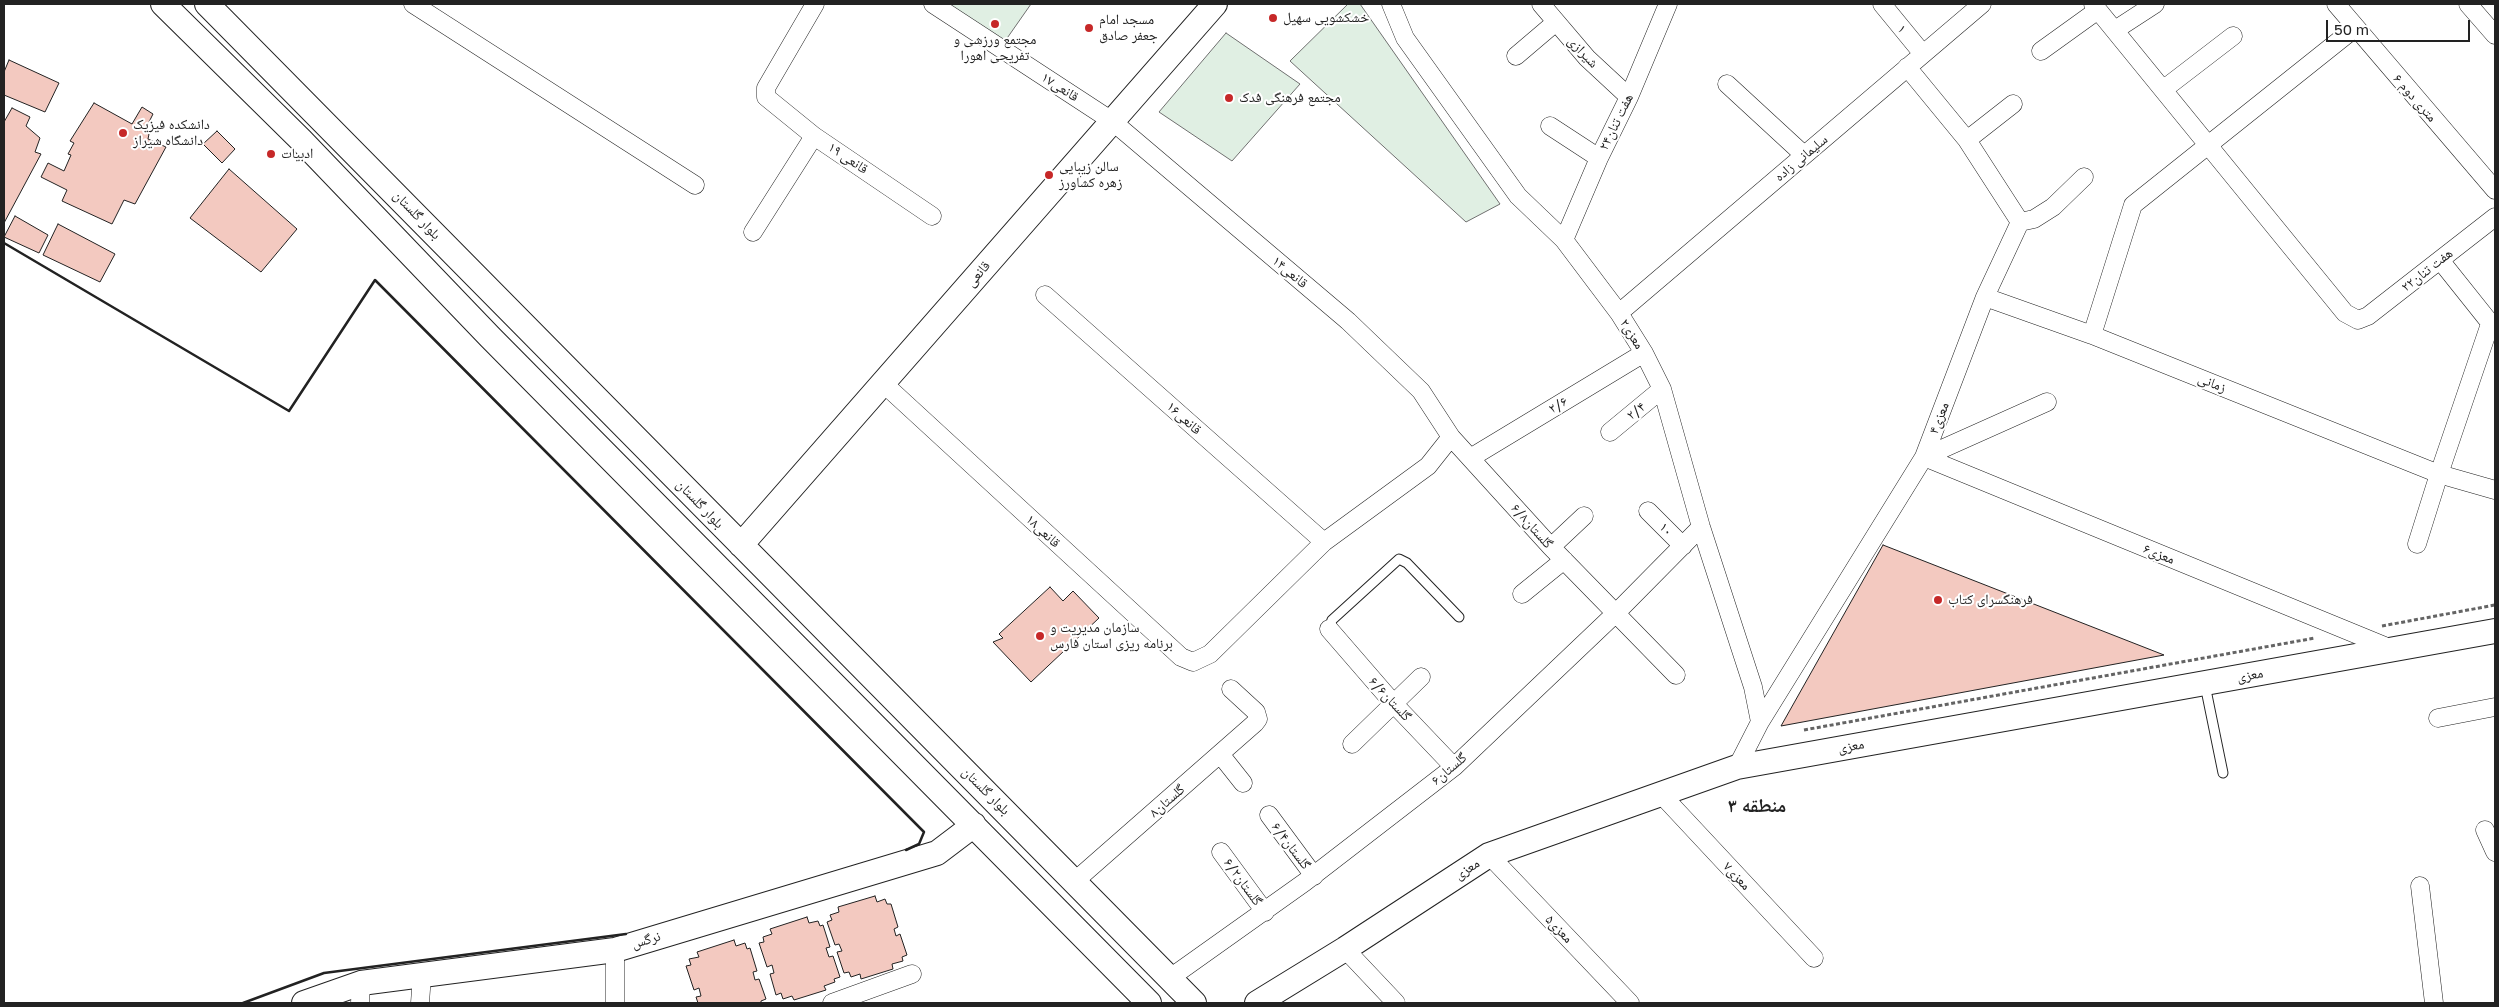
<!DOCTYPE html>
<meta charset="utf-8">
<style>
body{margin:0}
#map{position:relative;width:2499px;height:1007px;overflow:hidden;background:#fff;font-family:"Golos Text",sans-serif}
canvas{display:block}
.frame{position:absolute;inset:0;border:5px solid #222;pointer-events:none}
.scale{position:absolute;left:2326px;top:20px;width:144px;height:22px;box-sizing:border-box;border:2px solid #222;border-top:0;padding-left:6px;font-size:15px;line-height:18px;white-space:nowrap;color:#222;-webkit-text-stroke:4px #fff;paint-order:stroke}
</style>
<div id="map">
<canvas width="2499" height="1007"></canvas>
<div class="frame"></div>
<div class="scale">50 m</div>
</div>
<script>
const context = document.querySelector('canvas').getContext('2d');
context.lineJoin = 'round';
function paint(path, color) {
  context.fillStyle = color;
  context.fill(path, 'evenodd');
}
function shape(rows) {
  const path = new Path2D();
  for (const r of rows) {
    path.moveTo(r[0], r[1]);
    for (let i = 2; i < r.length; i += 2) path.lineTo(r[i], r[i + 1]);
  }
  return path;
}
function trace(path, color, width, dash) {
  context.strokeStyle = color;
  context.lineWidth = width;
  context.lineCap = dash ? 'butt' : 'round';
  context.setLineDash(dash || []);
  context.stroke(path);
}
function label(font, color, halo, rows, align = 'center') {
  context.font = font + ' "Golos Text","Noto Naskh Arabic",sans-serif';
  context.lineWidth = 4;
  context.setLineDash([]);
  context.textBaseline = 'middle';
  context.strokeStyle = halo;
  context.fillStyle = color;
  for (const [text, x, y, turn = 0] of rows) {
    context.save();
    context.translate(x, y);
    context.rotate((+turn || 0) * Math.PI / 180);
    context.textAlign = isNaN(turn) ? turn : align;
    if (halo) context.strokeText(text, 0, 0);
    context.fillText(text, 0, 0);
    context.restore();
  }
}
const green = shape([
 [940,4,1031,4,1003,44,940,4],
 [1348,4,1360,4,1500,204,1466,222,1290,61,1348,4],
 [1226,33,1300,84,1232,161,1159,112,1226,33]
]);
paint(green, '#e0efe3');
trace(green, '#6f6f6f', 1);
const building = shape([
 [9,60,59,83,45,112,4,95,4,72,9,60],
 [94,103,132,124,142,107,153,114,144,132,149,134,148,139,166,147,135,204,124,200,112,224,62,201,67,190,41,177,48,163,64,171,71,155,68,154,74,143,70,141,94,103],
 [12,108,30,117,26,126,40,138,35,152,41,154,4,223,4,122,12,108],
 [217,131,235,149,222,163,203,144,217,131],
 [229,169,297,229,261,272,190,218,229,169],
 [15,216,48,235,39,253,4,237,15,216],
 [58,224,115,254,100,282,43,255,58,224],
 [1883,545,2164,655,1781,726,1883,545],
 [1050,587,1063,601,1073,591,1099,618,1031,682,993,642,1003,638,999,634,1050,587],
 [875,896,877,902,885,899,887,904,891,904,898,927,894,929,896,936,900,934,907,955,902,957,903,961,892,964,893,969,861,979,860,974,851,977,849,972,844,973,837,952,842,951,839,944,835,945,827,922,832,920,830,915,839,912,838,907,875,896],
 [807,917,809,923,818,921,820,926,823,925,830,947,826,948,829,957,833,956,840,977,834,979,835,982,824,986,826,990,794,1000,792,996,783,999,781,993,776,995,770,974,774,973,772,965,767,967,759,943,764,942,763,937,772,934,770,929,807,917],
 [734,940,736,946,745,943,747,949,750,948,757,971,753,972,755,980,759,979,766,999,761,1001,761,1003,698,1003,696,997,701,996,699,988,694,990,686,966,691,965,689,959,699,957,697,952,734,940]
]);
paint(building, '#f3c9c0');
trace(building, '#222', 1);
const lane = shape([
 [1329,629,1332,620,1399,559,1407,563,1459,617],
 [2205,685,2223,773]
]);
const street = shape([
 [413,4,695,185],
 [815,4,766,88,766,97,814,136,932,216],
 [933,4,1112,121,1348,321,1421,391,1451,437,1551,547,1676,675],
 [1391,4,1405,38,1518,196,1564,240,1619,313,1644,353,1662,389,1701,527,1753,687,1760,722],
 [1541,4,1587,58,1629,97],
 [1882,4,1923,54],
 [2093,4,2345,313,2358,320,2368,316,2495,217],
 [2336,4,2495,190],
 [2468,4,2495,35],
 [2115,30,2155,4],
 [2041,51,2098,10],
 [1516,56,1556,22],
 [1727,84,1804,155],
 [2164,89,2233,36],
 [1550,126,1599,158],
 [1967,140,2013,104],
 [2020,222,2034,219,2053,207,2084,177],
 [753,232,814,136],
 [1564,240,1599,158,1629,97,1668,4],
 [2440,260,2495,329],
 [1045,295,1324,542],
 [1985,297,2092,335,2439,474,2495,490],
 [1619,313,1982,4],
 [2092,335,2133,205,2355,28],
 [883,383,1181,657,1193,662,1210,654,1324,542,1428,466,1451,437],
 [1610,432,1662,389],
 [1472,457,1644,353],
 [1924,457,2392,649],
 [1924,457,2047,402],
 [1648,511,1683,546],
 [2417,544,2439,474,2490,324],
 [1551,547,1584,516],
 [1522,594,1564,560],
 [1329,629,1394,704,1454,767],
 [2438,718,2495,707],
 [1352,744,1421,677],
 [1220,754,1243,783],
 [1737,767,1760,722,1924,457,1985,297,2020,222,1967,140,1907,67],
 [1660,793,1814,958],
 [1269,815,1314,876],
 [2485,830,2495,852],
 [1221,852,1265,912],
 [1489,855,1630,1003],
 [1075,881,1255,723,1258,719,1256,712,1231,689],
 [2420,886,2434,1003],
 [1345,949,1396,1003],
 [615,950,615,1003],
 [1170,978,1305,882,1454,767,1617,612,1701,527],
 [360,1003,361,983],
 [420,1003,422,975],
 [832,1003,912,974]
]);
const secondary = shape([
 [163,4,301,140,490,337,1149,1003],
 [207,4,1194,1003],
 [741,545,1215,4],
 [304,1003,361,983,615,950,937,853,974,825],
 [1257,1003,1345,949,1489,855,1737,767,2495,631]
]);
trace(lane, '#222', 11);
trace(street, '#222', 19);
trace(secondary, '#222', 26);
trace(shape([
 [2382,626,2495,605],
 [1804,730,2315,638]
]), '#646464', 3, [4, 2.5]);
trace(lane, '#fff', 9);
trace(street, '#fff', 18);
trace(secondary, '#fff', 24);
trace(shape([
 [4,243,289,411,375,280,924,832,919,844,906,850],
 [243,1003,324,973,626,934]
]), '#222', 2.5);
for (const [x, y, r, color] of [
 [1273,18,5,"#c62828"],
 [995,24,5,"#c62828"],
 [1089,28,5,"#c62828"],
 [1229,98,5,"#c62828"],
 [123,133,5,"#c62828"],
 [271,154,5,"#c62828"],
 [1049,175,5,"#c62828"],
 [1938,600,5,"#c62828"],
 [1040,636,5,"#c62828"]
]) {
  const dot = new Path2D();
  dot.arc(x, y, r, 0, 2 * Math.PI);
  context.fillStyle = color;
  context.fill(dot);
  trace(dot, '#fff', 2);
}
label('14px', '#222', '#fff', [
 ["خشکشویی سهیل",1283,18],
 ["مسجد امام",1099,20],
 ["جعفر صادق",1099,36],
 ["مجتمع ورزشی و",995,40,"center"],
 ["تفریحی اهورا",995,56,"center"],
 ["مجتمع فرهنگی فدک",1239,98],
 ["دانشکده فیزیک",133,125],
 ["دانشگاه شیراز",133,141],
 ["ادبیات",281,154],
 ["سالن زیبایی",1059,167],
 ["زهره کشاورز",1059,183],
 ["فرهنگسرای کتاب",1948,600],
 ["سازمان مدیریت و",1050,628],
 ["برنامه ریزی استان فارس",1050,644]
], 'left');
label('14px', '#222', '#fff', [
 ["۱",1902,29,51],
 ["شیرازی",1583,52,47],
 ["۱۷قانعی",1060,87,33],
 ["۶ متری دوم",2415,98,49],
 ["هفت تنان۲۴",1616,122,-64],
 ["قانعی ۱۹",848,158,34],
 ["سلیمانی زاده",1801,158,-40],
 ["بلوار گلستان",417,215,46],
 ["۲۲هفت تنان",2427,270,-38],
 ["۱۴قانعی",1290,272,40],
 ["قانعی",978,274,-49],
 ["۲معزی",1632,334,58],
 ["زمانی",2212,383,22],
 ["۲/۶",1558,405,-31],
 ["۲/۴",1636,411,-39],
 ["۱۶قانعی",1184,418,42],
 ["۴معزی",1939,418,-69],
 ["بلوار گلستان",700,504,46],
 ["۶/۸گلستان",1532,526,48],
 ["۱۰",1666,529,45],
 ["۱۸قانعی",1043,531,43],
 ["۶معزی",2159,554,22],
 ["معزی",2250,675,-10],
 ["۶/۶گلستان",1390,699,47],
 ["معزی",1851,746,-10],
 ["گلستان۶",1449,769,-40],
 ["بلوار گلستان",986,791,45],
 ["گلستان۸",1167,801,-41],
 ["۶/۴گلستان",1291,846,53],
 ["معزی",1467,869,-33],
 ["۷معزی",1737,876,47],
 ["۶/۲گلستان",1243,882,54],
 ["۵معزی",1559,929,46],
 ["نرگس",646,940,-17]
]);
label('bold 19px', '#222', '#fff', [
 ["منطقه ۳",1757,806]
]);
</script>
